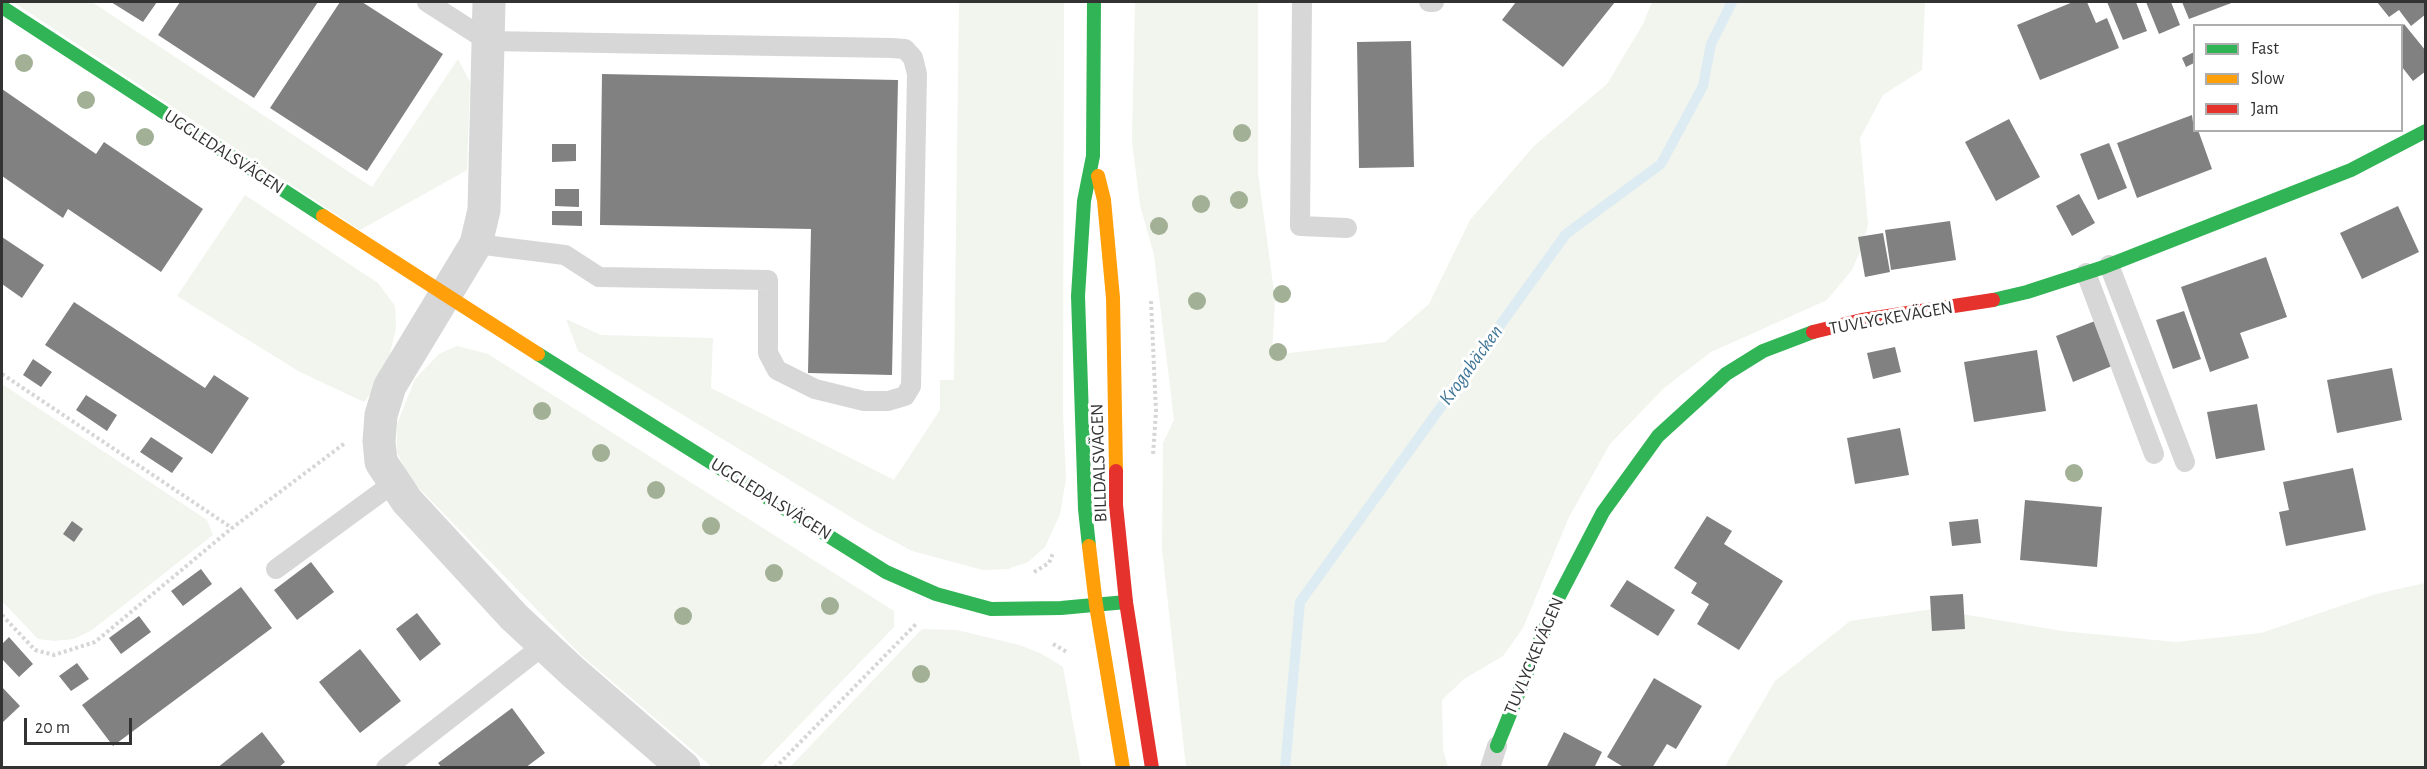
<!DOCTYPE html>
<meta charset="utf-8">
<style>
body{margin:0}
#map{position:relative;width:2427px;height:769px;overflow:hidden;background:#fff;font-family:"Alegreya Sans",sans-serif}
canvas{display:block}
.frame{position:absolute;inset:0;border:3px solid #333;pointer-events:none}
.legend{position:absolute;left:2193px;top:24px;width:210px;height:108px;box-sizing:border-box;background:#fff;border:2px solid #adadad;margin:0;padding:8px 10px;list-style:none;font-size:18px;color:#333}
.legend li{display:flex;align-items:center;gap:12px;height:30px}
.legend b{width:30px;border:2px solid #adadad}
.scale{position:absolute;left:24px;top:718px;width:108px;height:27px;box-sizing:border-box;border:3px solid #333;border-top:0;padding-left:8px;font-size:18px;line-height:21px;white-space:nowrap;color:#333;-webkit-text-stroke:4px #fff;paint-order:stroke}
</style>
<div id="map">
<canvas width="2427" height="769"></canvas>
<div class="frame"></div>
<ul class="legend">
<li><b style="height:8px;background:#30b455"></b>Fast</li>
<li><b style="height:8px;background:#ff9f0a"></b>Slow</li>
<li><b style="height:8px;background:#e5322d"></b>Jam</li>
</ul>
<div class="scale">20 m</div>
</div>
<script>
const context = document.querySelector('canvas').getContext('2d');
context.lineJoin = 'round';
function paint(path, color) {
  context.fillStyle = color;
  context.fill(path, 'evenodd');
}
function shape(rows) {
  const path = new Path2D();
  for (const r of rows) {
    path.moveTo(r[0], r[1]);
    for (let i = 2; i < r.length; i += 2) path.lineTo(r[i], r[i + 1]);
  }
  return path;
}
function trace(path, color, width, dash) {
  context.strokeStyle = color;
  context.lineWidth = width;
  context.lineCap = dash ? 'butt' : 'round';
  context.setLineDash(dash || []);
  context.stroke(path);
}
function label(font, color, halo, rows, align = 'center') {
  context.font = font + ' "Alegreya Sans",sans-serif';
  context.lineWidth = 6;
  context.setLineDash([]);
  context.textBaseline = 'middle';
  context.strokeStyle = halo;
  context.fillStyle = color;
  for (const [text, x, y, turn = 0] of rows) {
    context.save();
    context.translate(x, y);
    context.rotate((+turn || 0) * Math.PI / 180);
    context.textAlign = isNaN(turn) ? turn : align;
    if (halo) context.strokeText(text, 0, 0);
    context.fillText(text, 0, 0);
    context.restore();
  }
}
paint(shape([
 [13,2,92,2,372,187,458,59,470,82,467,170,360,230],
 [959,2,1064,2,1063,413,1066,479,1060,514,1045,547,1028,562,1008,569,983,570,912,551,867,527,578,351,566,319,601,335,713,338,711,388,894,480,940,410,940,380,954,380],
 [1135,2,1258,2,1258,173,1275,299,1272,355,1385,342,1429,304,1470,220,1534,146,1607,84,1643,24,1652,2,1925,2,1922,70,1883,95,1860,138,1868,224,1862,247,1852,270,1827,300,1711,352,1664,388,1610,444,1569,517,1523,628,1503,656,1464,679,1442,700,1443,750,1448,767,1186,767,1162,549,1163,443,1174,420,1154,255,1140,205,1132,141],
 [245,195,378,283,395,306,396,329,389,357,377,385,364,402,300,372,177,296],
 [457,346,488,354,894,611,894,627,759,767,712,767,581,655,411,480,397,453,397,424,415,379,439,354],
 [2,384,207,520,213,535,92,630,74,639,54,641,38,639,2,601],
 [2425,583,2425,767,1724,768,1775,681,1850,621,1933,609,2062,631,2176,642,2261,633,2376,594],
 [922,629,957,630,1019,645,1040,653,1063,667,1081,767,790,767]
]), '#f1f5ed');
trace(shape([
 [1285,768,1300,602,1566,234,1661,164,1703,86,1711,44,1732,2]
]), '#ddebf3', 10);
paint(shape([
 [111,2,157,2,143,22],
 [180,2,318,2,254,98,158,35],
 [340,2,362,2,443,54,367,171,270,108],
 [1516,2,1615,2,1563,67,1502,20],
 [2073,2,2087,2,2096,23,2107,18,2119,48,2040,80,2017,25],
 [2107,2,2136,2,2147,31,2123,40],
 [2146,2,2171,2,2180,25,2159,34],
 [2182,2,2234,2,2189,19],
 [2377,2,2426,2,2426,14,2411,26,2399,10,2389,17],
 [2404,24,2426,51,2426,71,2413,81,2402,67,2402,26],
 [1411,41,1414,167,1359,168,1357,42],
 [2194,52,2194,63,2186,67,2182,58],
 [602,74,898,80,892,375,808,373,811,229,600,225],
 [2,89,96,154,104,142,203,209,161,272,68,209,63,218,2,176],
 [2192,115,2194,130,2198,130,2212,169,2137,198,2117,143],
 [2009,119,2040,177,1996,201,1965,142],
 [2109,143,2127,188,2098,200,2080,154],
 [552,144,576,144,576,161,552,162],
 [555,189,579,189,579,207,555,206],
 [2079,194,2095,223,2072,236,2056,206],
 [2398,206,2419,252,2362,279,2340,233],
 [552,211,582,211,582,226,552,225],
 [1950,221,1956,260,1891,270,1885,230],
 [1883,233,1890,272,1865,277,1858,237],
 [2,237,44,265,22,298,2,284],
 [2266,257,2287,317,2240,333,2249,358,2210,372,2181,287],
 [74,302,205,388,214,375,249,398,212,454,45,345],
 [2184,311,2201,359,2173,369,2156,320],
 [2095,321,2112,366,2073,382,2056,336],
 [1895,347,1901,372,1873,379,1867,353],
 [2037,350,2046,411,1974,422,1964,362],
 [33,359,52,372,41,387,23,375],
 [2392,368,2402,420,2337,433,2327,380],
 [86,395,117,415,107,431,76,410],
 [2257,404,2265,450,2216,459,2207,412],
 [1900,428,1909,475,1855,484,1847,438],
 [151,437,183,458,172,473,140,452],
 [2353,468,2366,530,2286,546,2279,512,2289,510,2283,482],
 [2025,500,2102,507,2097,567,2020,560],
 [1707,516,1732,531,1724,544,1783,581,1739,650,1697,624,1709,604,1691,593,1697,583,1674,568],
 [1978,519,1981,543,1952,546,1949,522],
 [72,521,83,529,74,542,63,534],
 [311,562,334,592,297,620,274,590],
 [201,569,212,584,183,606,171,591],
 [1627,580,1675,610,1658,636,1610,606],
 [241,587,272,628,113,746,82,705],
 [1963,594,1965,629,1932,631,1930,596],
 [417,613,441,644,420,661,396,629],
 [139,616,151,632,121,654,109,638],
 [9,637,33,664,19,677,2,659,2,644],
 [360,649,401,701,360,733,319,682],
 [77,663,89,679,71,691,59,676],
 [1654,678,1702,706,1676,749,1667,744,1652,768,1625,768,1607,757],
 [2,687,20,706,2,723],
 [512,708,545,753,525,768,442,768,438,763],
 [262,732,285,762,278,768,217,768],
 [1564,732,1602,752,1594,768,1546,768]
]), '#818181');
trace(shape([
 [1151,301,1156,411,1153,455],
 [2,374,232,528],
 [1034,572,1049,563,1053,553],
 [2,615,35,650,54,655,95,642,232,528,345,443],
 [1053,644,1067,652],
 [775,768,917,623]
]), '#d6d6d6', 4, [3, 3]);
trace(shape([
 [427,2,488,41,892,48,905,49,913,58,917,74,911,386,905,396,888,401,864,401,815,389,777,370,768,353,768,280,599,277,565,255,476,244],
 [1302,2,1300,226,1347,228],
 [1429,2,1434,2],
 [2109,265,2185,462],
 [2086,273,2154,454],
 [276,569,395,482],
 [386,768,544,645],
 [1490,768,1497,746]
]), '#d7d7d7', 20);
trace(shape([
 [489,2,484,210,476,244,390,386,381,415,379,441,381,462,407,501,514,617,573,672,684,768]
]), '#d7d7d7', 33);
trace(shape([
 [2,7,323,216],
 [1993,300,2027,292,2104,267,2351,170,2426,131],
 [538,354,886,572,936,594,991,609,1061,608,1126,602],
 [1089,546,1085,509,1078,296,1084,201,1093,156,1094,2],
 [1497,746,1554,606,1603,512,1658,436,1726,374,1763,351,1813,332]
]), '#30b455', 14);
trace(shape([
 [1098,176,1104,200,1113,298,1116,471],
 [323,216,538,354],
 [1089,546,1096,605,1123,768]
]), '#ff9f0a', 14);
trace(shape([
 [1813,332,1862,320,1993,300],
 [1116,471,1116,505,1126,602,1152,768]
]), '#e5322d', 14);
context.fillStyle = '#a2b095';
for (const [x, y] of [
 [24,63],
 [86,100],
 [1242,133],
 [145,137],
 [1239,200],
 [1201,204],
 [1159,226],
 [1282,294],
 [1197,301],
 [1278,352],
 [542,411],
 [601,453],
 [2074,473],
 [656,490],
 [711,526],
 [774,573],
 [830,606],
 [683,616],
 [921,674]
]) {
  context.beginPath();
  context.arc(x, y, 9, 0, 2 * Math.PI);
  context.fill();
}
label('18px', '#333', '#fff', [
 ["UGGLEDALSVÄGEN",224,152,33],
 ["TUVLYCKEVÄGEN",1891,318,-10],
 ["BILLDALSVÄGEN",1099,463,-92],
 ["UGGLEDALSVÄGEN",771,499,32],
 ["TUVLYCKEVÄGEN",1534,656,-67]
]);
label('italic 20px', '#3f7597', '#fff', [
 ["Krogabäcken",1471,365,-54]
]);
</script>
